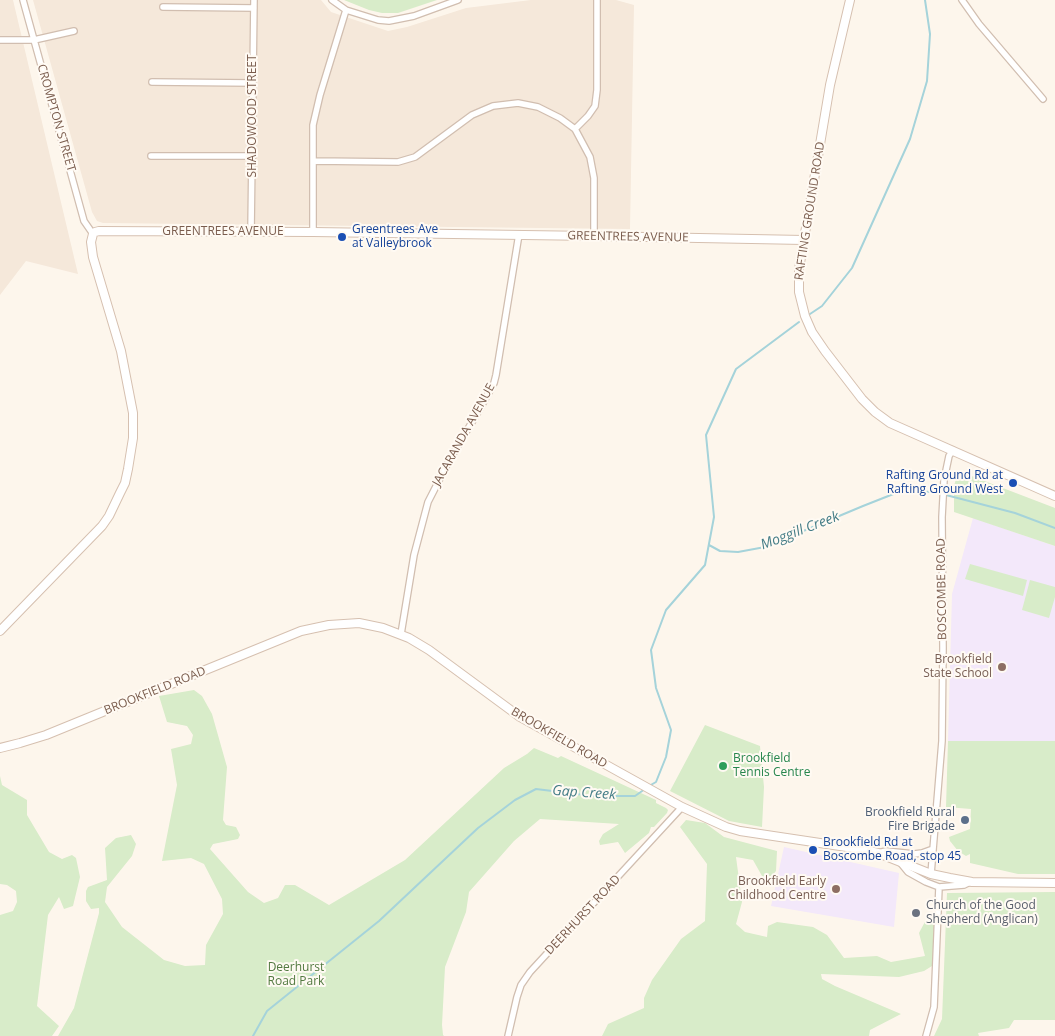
<!DOCTYPE html>
<style>
body{margin:0}
canvas{display:block;background:#fdf6ec}
</style>
<canvas width="1055" height="1036"></canvas>
<script>
const context = document.querySelector('canvas').getContext('2d');
context.lineJoin = 'round';
function paint(path, color) {
  context.fillStyle = color;
  context.fill(path, 'evenodd');
}
function shape(rows) {
  const path = new Path2D();
  for (const r of rows) {
    path.moveTo(r[0], r[1]);
    for (let i = 2; i < r.length; i += 2) path.lineTo(r[i], r[i + 1]);
  }
  return path;
}
function trace(path, color, width, dash) {
  context.strokeStyle = color;
  context.lineWidth = width;
  context.lineCap = dash ? 'butt' : 'round';
  context.setLineDash(dash || []);
  context.stroke(path);
}
function label(font, color, halo, rows, align = 'center') {
  context.font = font + ' "Open Sans",sans-serif';
  context.lineWidth = 4;
  context.setLineDash([]);
  context.textBaseline = 'middle';
  context.strokeStyle = halo;
  context.fillStyle = color;
  for (const [text, x, y, turn = 0] of rows) {
    context.save();
    context.translate(x, y);
    context.rotate((+turn || 0) * Math.PI / 180);
    context.textAlign = isNaN(turn) ? turn : align;
    if (halo) context.strokeText(text, 0, 0);
    context.fillText(text, 0, 0);
    context.restore();
  }
}
paint(shape([
 [0,0,13,0,78,274,26,261,0,295],
 [33,0,321,0,331,12,388,31,407,27,466,8,531,0,616,0,634,5,630,229,103,223,97,221,92,212]
]), '#f5e8da');
paint(shape([
 [973,518,1055,546,1055,741,948,741,952,594],
 [784,847,899,873,894,927,771,906]
]), '#f3e8fa');
paint(shape([
 [344,0,437,0,398,13,382,13,369,10],
 [961,472,1055,508,1055,546,954,512,954,486,957,475],
 [970,564,1027,580,1023,596,965,579],
 [1030,580,1055,587,1055,597,1049,618,1022,610],
 [194,690,202,696,212,714,227,767,223,820,226,825,236,827,240,835,238,839,213,844,210,849,248,892,264,903,278,898,285,885,295,885,329,905,405,860,504,768,527,754,534,748,558,758,561,756,656,800,656,803,666,808,668,810,667,813,654,827,651,827,649,833,625,853,618,842,600,845,599,841,603,834,619,824,540,819,514,841,469,892,466,912,445,967,442,1025,443,1035,444,1036,58,1036,74,1008,99,913,99,908,91,909,86,901,86,891,88,887,107,880,105,848,116,838,131,835,136,844,132,856,107,887,105,902,122,927,164,960,185,966,205,965,206,945,223,914,222,899,204,864,191,858,162,861,177,785,171,749,191,744,193,735,187,726,167,722,159,696],
 [705,725,760,746,764,787,762,827,729,821,670,791],
 [948,741,1055,741,1055,874,1018,874,970,863,970,854,966,856,958,851,950,841,949,837,970,829,971,809,946,807],
 [0,776,2,785,27,800,27,815,49,852,62,859,72,855,76,858,80,877,73,906,64,909,59,897,48,915,37,1006,59,1026,52,1036,0,1036,0,915,13,911,17,902,16,891,7,885,0,884],
 [686,820,705,823,724,837,777,851,776,871,768,880,762,876,753,860,736,857,742,902,736,924,745,932,767,937,768,926,777,922,813,927,827,935,844,958,877,956,891,962,925,956,919,933,928,916,934,921,937,957,932,966,924,971,899,977,821,974,822,979,835,986,901,1014,870,1030,869,1036,602,1036,608,1024,644,1008,644,998,652,980,681,939,705,921,707,864,680,827],
 [1055,892,1055,1020,1014,1020,1009,1028,978,1033,979,1036,934,1036,942,1019,947,893]
]), '#d8ecc9');
trace(shape([
 [810,314,822,306,852,268,910,139,927,81,930,34,925,0],
 [946,495,1015,513,1055,528],
 [709,545,720,551,738,552,765,547,863,506,901,491,935,492,941,494],
 [649,786,656,782,666,757,671,730,656,688,651,650,666,610,705,565,714,517,706,435,736,369,799,322],
 [253,1036,267,1011,379,921,478,828,515,800,536,789,593,796,635,796,645,789]
]), '#a5d3da', 2);
const street = shape([
 [23,0,84,221,93,234],
 [332,0,346,10,378,20,389,21,414,16,458,0],
 [962,0,979,24,1043,99],
 [163,7,254,8],
 [0,40,34,40,74,31],
 [152,82,253,83],
 [575,129,588,116,595,106,597,90,597,0],
 [151,156,253,156],
 [314,161,398,162,415,157,472,115,493,106,518,103,538,107,560,118,575,129,590,157,594,178,594,236],
 [251,231,254,0],
 [313,232,313,125,320,95,346,10],
 [401,634,414,555,428,502,450,459,478,412,494,383,496,375,519,234],
 [878,853,886,851,914,854,922,853,933,849],
 [899,861,908,872,926,882,939,887,964,885,970,882],
 [931,874,942,741,943,648,942,517,944,480,949,456,953,450],
 [508,1036,517,997,521,985,530,972,682,807],
 [926,1036,934,1007,939,887]
]);
const secondary = shape([
 [850,0,830,85,799,269,799,292,805,316,812,332,825,351,862,399,875,412,890,423,1055,496],
 [0,631,102,526,109,516,120,493,125,483,128,469,133,438,133,413,121,351,93,257,91,242,93,234,95,232,99,231,313,232,594,236,804,240],
 [0,748,20,743,46,735,301,631,329,625,359,623,383,628,409,638,429,650,520,717,682,807,726,827,740,831,860,849,878,853,931,874,950,878,972,882,1055,883]
]);
trace(street, '#d1beb0', 8);
trace(secondary, '#d6c0b0', 10);
trace(street, '#fff', 5.5);
trace(secondary, '#fff', 8);
for (const [x, y, r, color] of [
 [342,237,5,"#1a4fb4"],
 [1013,483,5,"#1a4fb4"],
 [1002,667,5,"#8d6e63"],
 [723,766,5,"#2e9e5b"],
 [965,820,5,"#5c6f8a"],
 [813,850,5,"#1a4fb4"],
 [836,889,5,"#8d6e63"],
 [916,913,5,"#6b7280"]
]) {
  const dot = new Path2D();
  dot.arc(x, y, r, 0, 2 * Math.PI);
  context.fillStyle = color;
  context.fill(dot);
  trace(dot, '#fffaf3', 2);
}
label('12px', '#7a5c4d', '#fffaf3', [
 ["SHADOWOOD STREET",253,116,-90],
 ["CROMPTON STREET",56,118,74],
 ["RAFTING GROUND ROAD",810,211,-81],
 ["GREENTREES AVENUE",223,232],
 ["GREENTREES AVENUE",628,237,1],
 ["JACARANDA AVENUE",464,435,-61],
 ["BOSCOMBE ROAD",942,589,-91],
 ["BROOKFIELD ROAD",155,691,-22],
 ["BROOKFIELD ROAD",559,738,30],
 ["DEERHURST ROAD",583,915,-47]
]);
label('12px', '#164399', '#fffaf3', [
 ["Greentrees Ave",352,230],
 ["at Valleybrook",352,244],
 ["Rafting Ground Rd at",1003,476,"right"],
 ["Rafting Ground West",1003,490,"right"],
 ["Brookfield Rd at",823,843],
 ["Boscombe Road, stop 45",823,857]
], 'left');
label('12px', '#785e54', '#fffaf3', [
 ["Brookfield",992,660],
 ["State School",992,674],
 ["Brookfield Early",826,882],
 ["Childhood Centre",826,896]
], 'right');
label('12px', '#27864d', '#fffaf3', [
 ["Brookfield",733,759],
 ["Tennis Centre",733,773]
], 'left');
label('12px', '#4e5e75', '#fffaf3', [
 ["Brookfield Rural",955,813],
 ["Fire Brigade",955,827]
], 'right');
label('12px', '#5b616d', '#fffaf3', [
 ["Church of the Good",926,906],
 ["Shepherd (Anglican)",926,920]
], 'left');
label('12px', '#537a41', '#fffaf3', [
 ["Deerhurst",296,968],
 ["Road Park",296,982]
]);
label('italic 14px', '#437c86', '#fffaf3', [
 ["Moggill Creek",800,531,-21],
 ["Gap Creek",584,793,4]
]);
</script>
